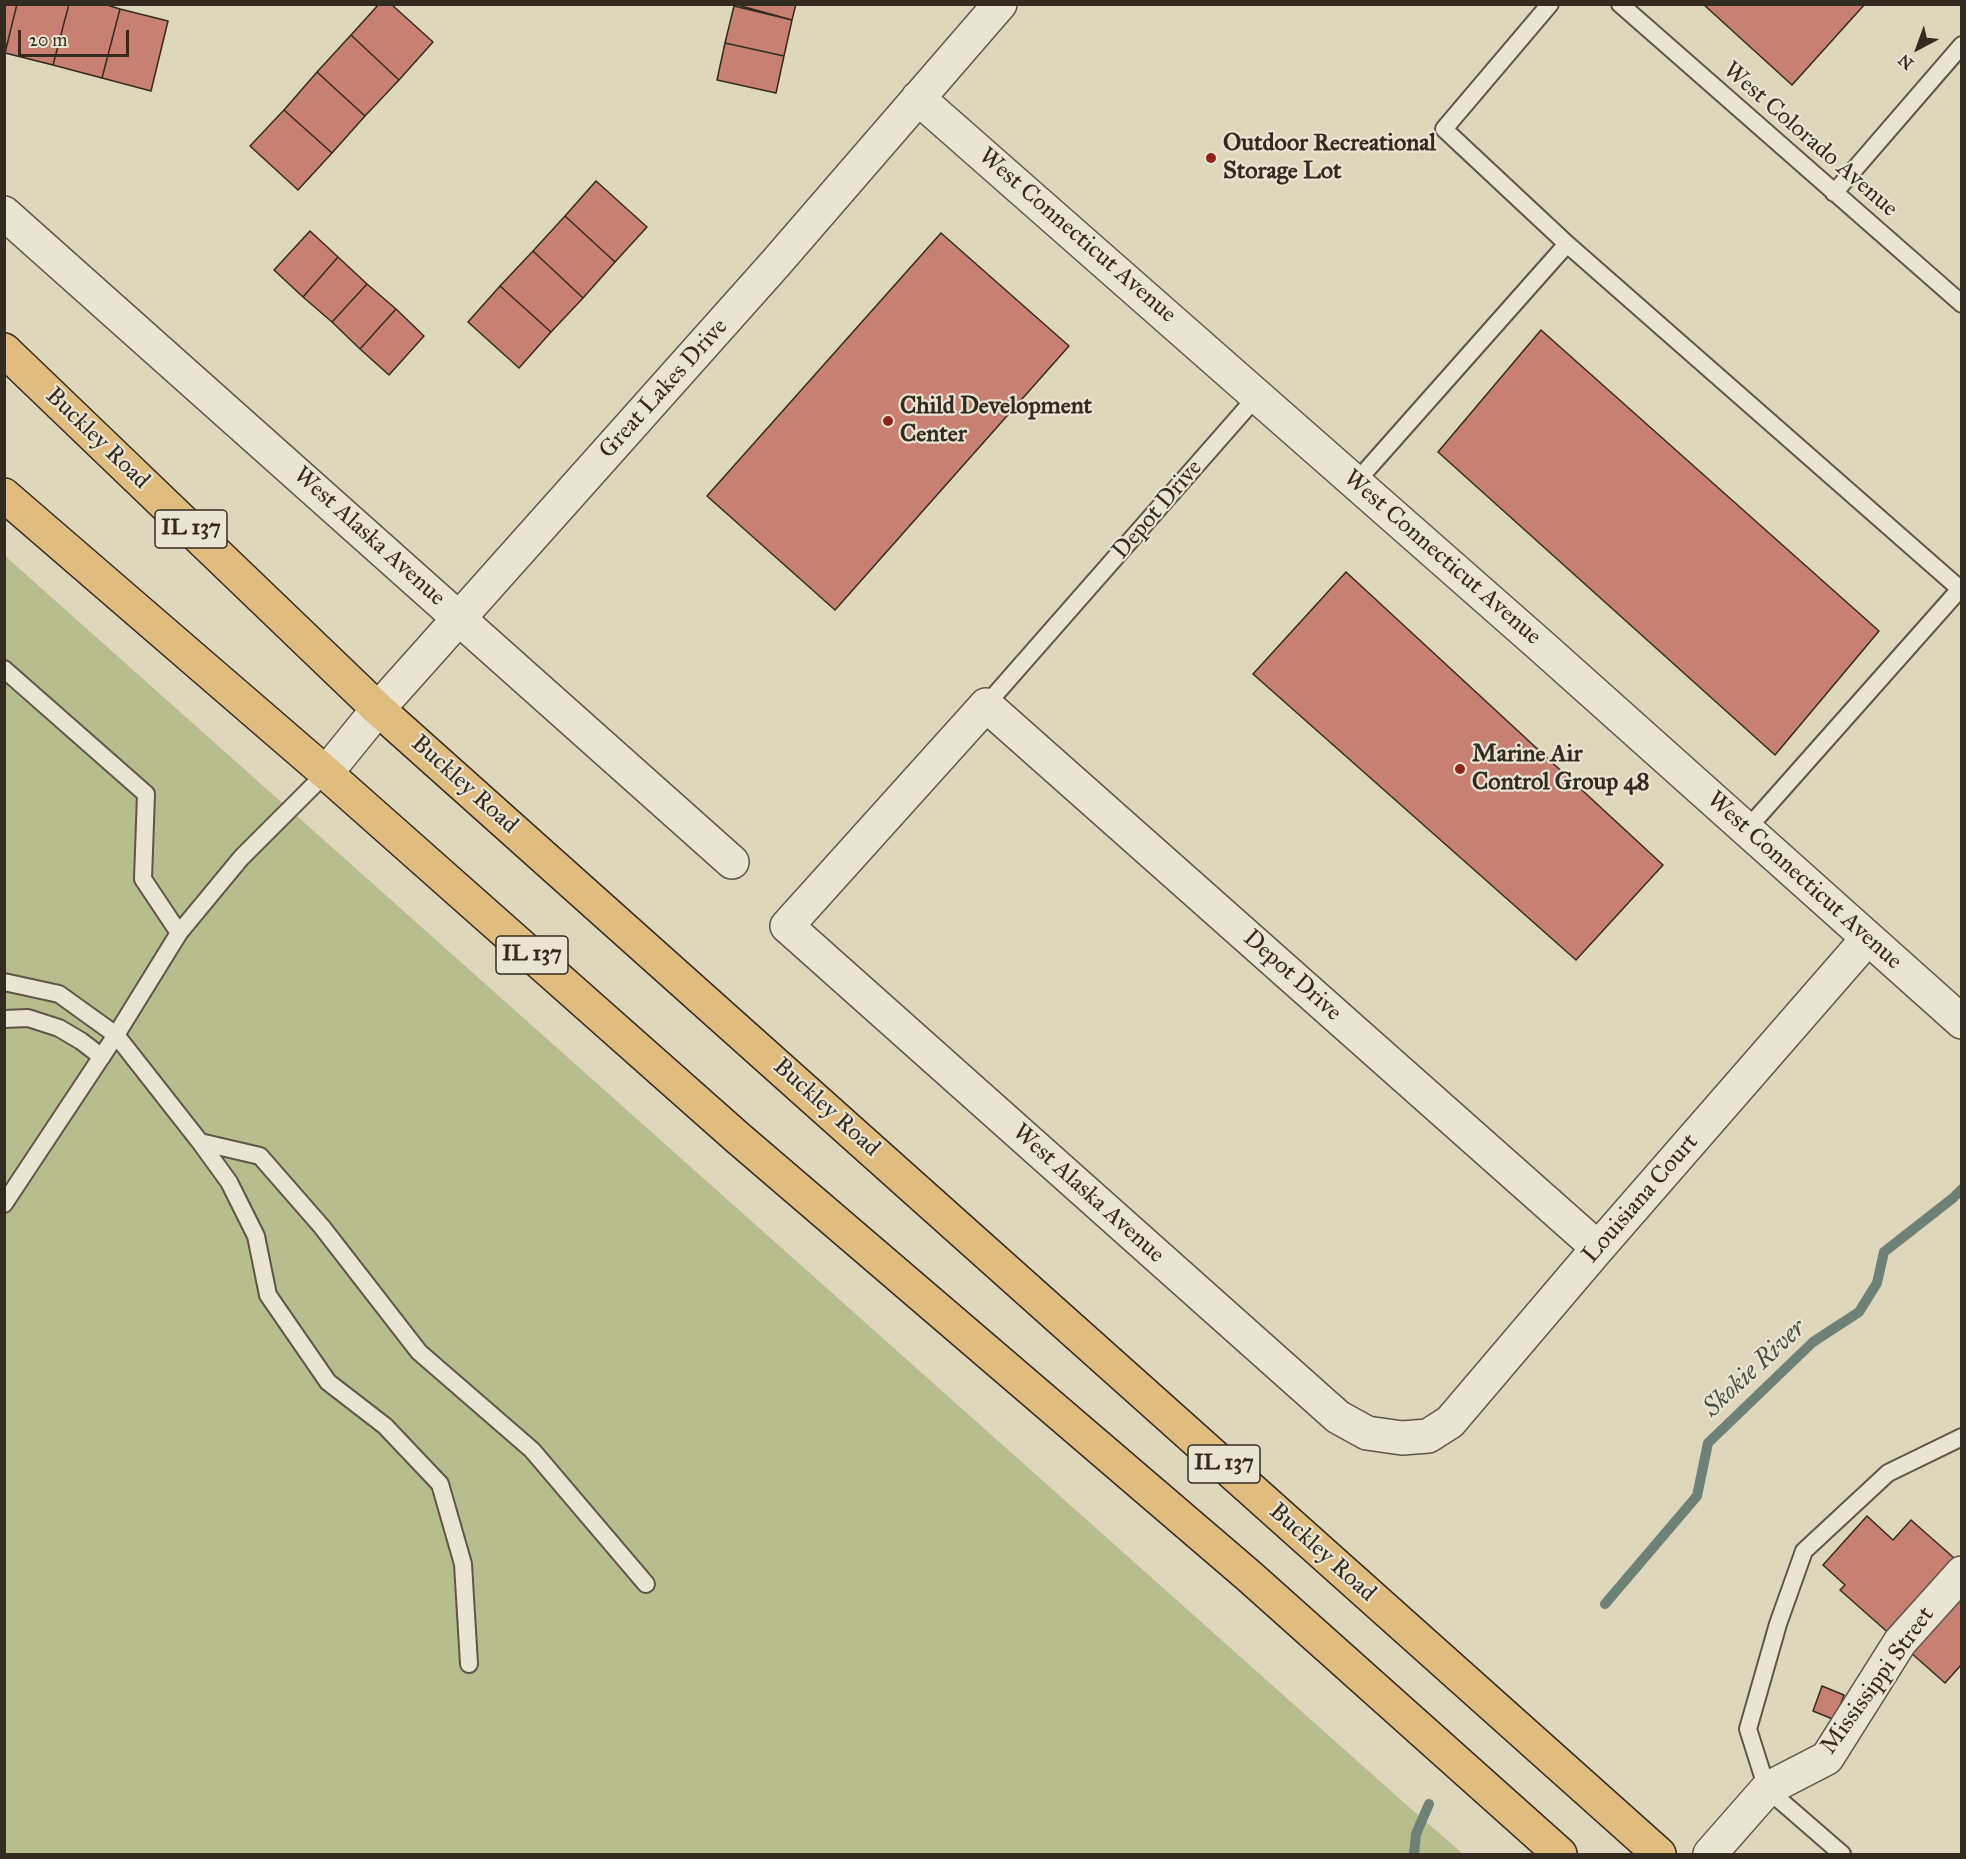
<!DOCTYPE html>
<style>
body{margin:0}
#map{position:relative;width:1966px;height:1859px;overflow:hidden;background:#dfd7bc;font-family:"IM FELL Great Primer",serif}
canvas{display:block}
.frame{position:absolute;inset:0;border:6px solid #332b20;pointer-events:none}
.north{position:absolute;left:1888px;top:18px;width:60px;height:60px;-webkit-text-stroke:4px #eae5d3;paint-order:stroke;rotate:221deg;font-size:16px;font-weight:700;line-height:24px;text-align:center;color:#332b20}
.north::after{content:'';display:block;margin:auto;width:21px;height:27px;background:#332b20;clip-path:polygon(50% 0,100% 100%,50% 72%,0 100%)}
.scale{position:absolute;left:18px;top:30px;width:111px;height:27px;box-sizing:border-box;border:3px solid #332b20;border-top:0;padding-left:8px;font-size:18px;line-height:21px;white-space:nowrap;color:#332b20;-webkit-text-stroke:4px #eae5d3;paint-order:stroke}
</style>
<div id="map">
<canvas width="1966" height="1859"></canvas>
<div class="frame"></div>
<div class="north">N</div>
<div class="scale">20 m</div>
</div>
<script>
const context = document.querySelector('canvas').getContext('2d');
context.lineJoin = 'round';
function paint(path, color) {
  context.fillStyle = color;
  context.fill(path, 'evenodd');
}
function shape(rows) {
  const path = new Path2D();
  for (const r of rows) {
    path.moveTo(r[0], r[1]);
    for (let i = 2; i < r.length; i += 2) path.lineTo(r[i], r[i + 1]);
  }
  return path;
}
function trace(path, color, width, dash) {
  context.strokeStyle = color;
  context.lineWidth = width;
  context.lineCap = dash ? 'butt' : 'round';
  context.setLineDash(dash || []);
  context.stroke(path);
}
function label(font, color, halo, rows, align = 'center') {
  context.font = font + ' "IM FELL Great Primer",serif';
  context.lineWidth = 4.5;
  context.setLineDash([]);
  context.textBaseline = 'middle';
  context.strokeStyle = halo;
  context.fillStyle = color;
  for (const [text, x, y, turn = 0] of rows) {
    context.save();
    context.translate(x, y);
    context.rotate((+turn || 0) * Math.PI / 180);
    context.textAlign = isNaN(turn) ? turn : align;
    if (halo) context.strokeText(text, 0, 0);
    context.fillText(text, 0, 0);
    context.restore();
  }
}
paint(shape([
 [4,555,1410,1808,1463,1854,5,1854]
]), '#b7bd8d');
trace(shape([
 [1605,1604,1697,1496,1708,1443,1813,1342,1859,1312,1877,1283,1884,1252,1953,1198,1962,1189],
 [1414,1854,1416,1834,1429,1804]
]), '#6d8176', 10);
const building = shape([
 [4,4,17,4,5,53,4,53,4,4],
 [17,4,69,4,53,65,5,53,17,4],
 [69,4,104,4,120,9,102,78,53,65,69,4],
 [379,4,391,4,433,42,399,80,351,35,379,4],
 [734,4,796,4,792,20,734,4],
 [1703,4,1865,4,1792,85,1703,4],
 [734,6,792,20,784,56,725,43,734,6],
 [120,9,168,21,151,91,102,78,120,9],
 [351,35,399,80,365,116,317,72,351,35],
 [725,43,784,56,776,93,717,80,725,43],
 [317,72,365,116,332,153,284,110,317,72],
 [284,110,332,153,298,190,250,146,284,110],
 [596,181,647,227,615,262,565,216,596,181],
 [565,216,615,262,583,298,533,251,565,216],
 [310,231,338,257,303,297,274,270,310,231],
 [941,233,1069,346,835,610,707,496,941,233],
 [533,251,583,298,551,332,500,286,533,251],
 [338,257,367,284,332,322,303,297,338,257],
 [367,284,396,309,360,349,332,322,367,284],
 [500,286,551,332,519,368,468,322,500,286],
 [396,309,424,336,389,375,360,349,396,309],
 [1541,330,1879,631,1775,755,1438,452,1541,330],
 [1346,572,1663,865,1576,960,1253,674,1346,572],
 [1867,1516,1893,1540,1911,1520,1962,1565,1962,1664,1945,1683,1840,1590,1845,1585,1823,1565,1867,1516],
 [1822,1686,1844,1695,1835,1720,1813,1711,1822,1686]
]);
paint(building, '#c78071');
trace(building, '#332b20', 1.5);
const service = shape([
 [1550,4,1444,129,1567,244],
 [1620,4,1962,304],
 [1834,193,1962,45],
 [1356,482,1567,244,1960,589,1747,829],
 [4,669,146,794,143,879,179,933,241,858,326,773],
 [986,705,1258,395],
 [4,982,59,994,116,1035,200,1142,260,1156,322,1227,419,1352,532,1450,646,1584],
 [4,1019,28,1018,59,1028,81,1041,102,1057],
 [200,1142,229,1182,256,1236,268,1295,328,1382,385,1426,440,1484,463,1564,469,1664],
 [4,1204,116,1035,179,933],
 [1842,1854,1767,1789,1748,1729,1778,1624,1804,1551,1888,1473,1962,1437]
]);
const minor = shape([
 [918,98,1539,644,1962,1022],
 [4,213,732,862],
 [326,773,378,709,775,264,1000,4],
 [1598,1248,986,705,787,926,1338,1417,1367,1433,1402,1438,1428,1436,1450,1422,1598,1248,1868,938],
 [1710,1854,1767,1789,1827,1758,1900,1642,1962,1573]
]);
const trunk = shape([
 [4,350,378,709,1659,1854],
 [4,495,326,773,738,1138,1249,1576,1560,1854]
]);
trace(service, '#5e5647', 20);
trace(minor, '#5e5647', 36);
trace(trunk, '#332b20', 36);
trace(service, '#eae5d3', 16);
trace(minor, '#eae5d3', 33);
trace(trunk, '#e0bc7e', 33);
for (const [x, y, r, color] of [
 [1211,158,6,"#8f2418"],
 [888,421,6,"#8f2418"],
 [1460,769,6,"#8f2418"]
]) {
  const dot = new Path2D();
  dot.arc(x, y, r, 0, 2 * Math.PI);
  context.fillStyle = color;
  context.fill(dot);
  trace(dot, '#eae5d3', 2);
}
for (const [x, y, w] of [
 [191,529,72],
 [532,955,72],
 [1224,1464,72]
]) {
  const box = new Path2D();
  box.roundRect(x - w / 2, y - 19, w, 38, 4.5);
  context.fillStyle = '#eae5d3';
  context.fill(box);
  trace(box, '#332b20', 1.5);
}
label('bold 22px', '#332b20', null, [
 ["IL 137",191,529],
 ["IL 137",532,955],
 ["IL 137",1224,1464]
]);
label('24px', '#332b20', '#eae5d3', [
 ["West Colorado Avenue",1810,140,41],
 ["West Connecticut Avenue",1077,236,41],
 ["Great Lakes Drive",664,389,-48],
 ["Buckley Road",97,439,44],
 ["Depot Drive",1158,510,-49],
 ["West Alaska Avenue",369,537,42],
 ["West Connecticut Avenue",1442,558,41],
 ["Buckley Road",464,785,42],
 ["West Connecticut Avenue",1804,881,42],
 ["Depot Drive",1292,976,42],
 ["Buckley Road",826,1108,42],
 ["West Alaska Avenue",1088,1194,42],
 ["Louisiana Court",1641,1199,-49],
 ["Buckley Road",1322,1553,42],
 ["Mississippi Street",1878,1681,-54]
]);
label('bold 24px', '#332b20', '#eae5d3', [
 ["Outdoor Recreational",1223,144],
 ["Storage Lot",1223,172],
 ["Child Development",900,407],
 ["Center",900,435],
 ["Marine Air",1472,755],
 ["Control Group 48",1472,783]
], 'left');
label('italic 26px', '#4b4f44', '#eae5d3', [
 ["Skokie River",1755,1369,-43]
]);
</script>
